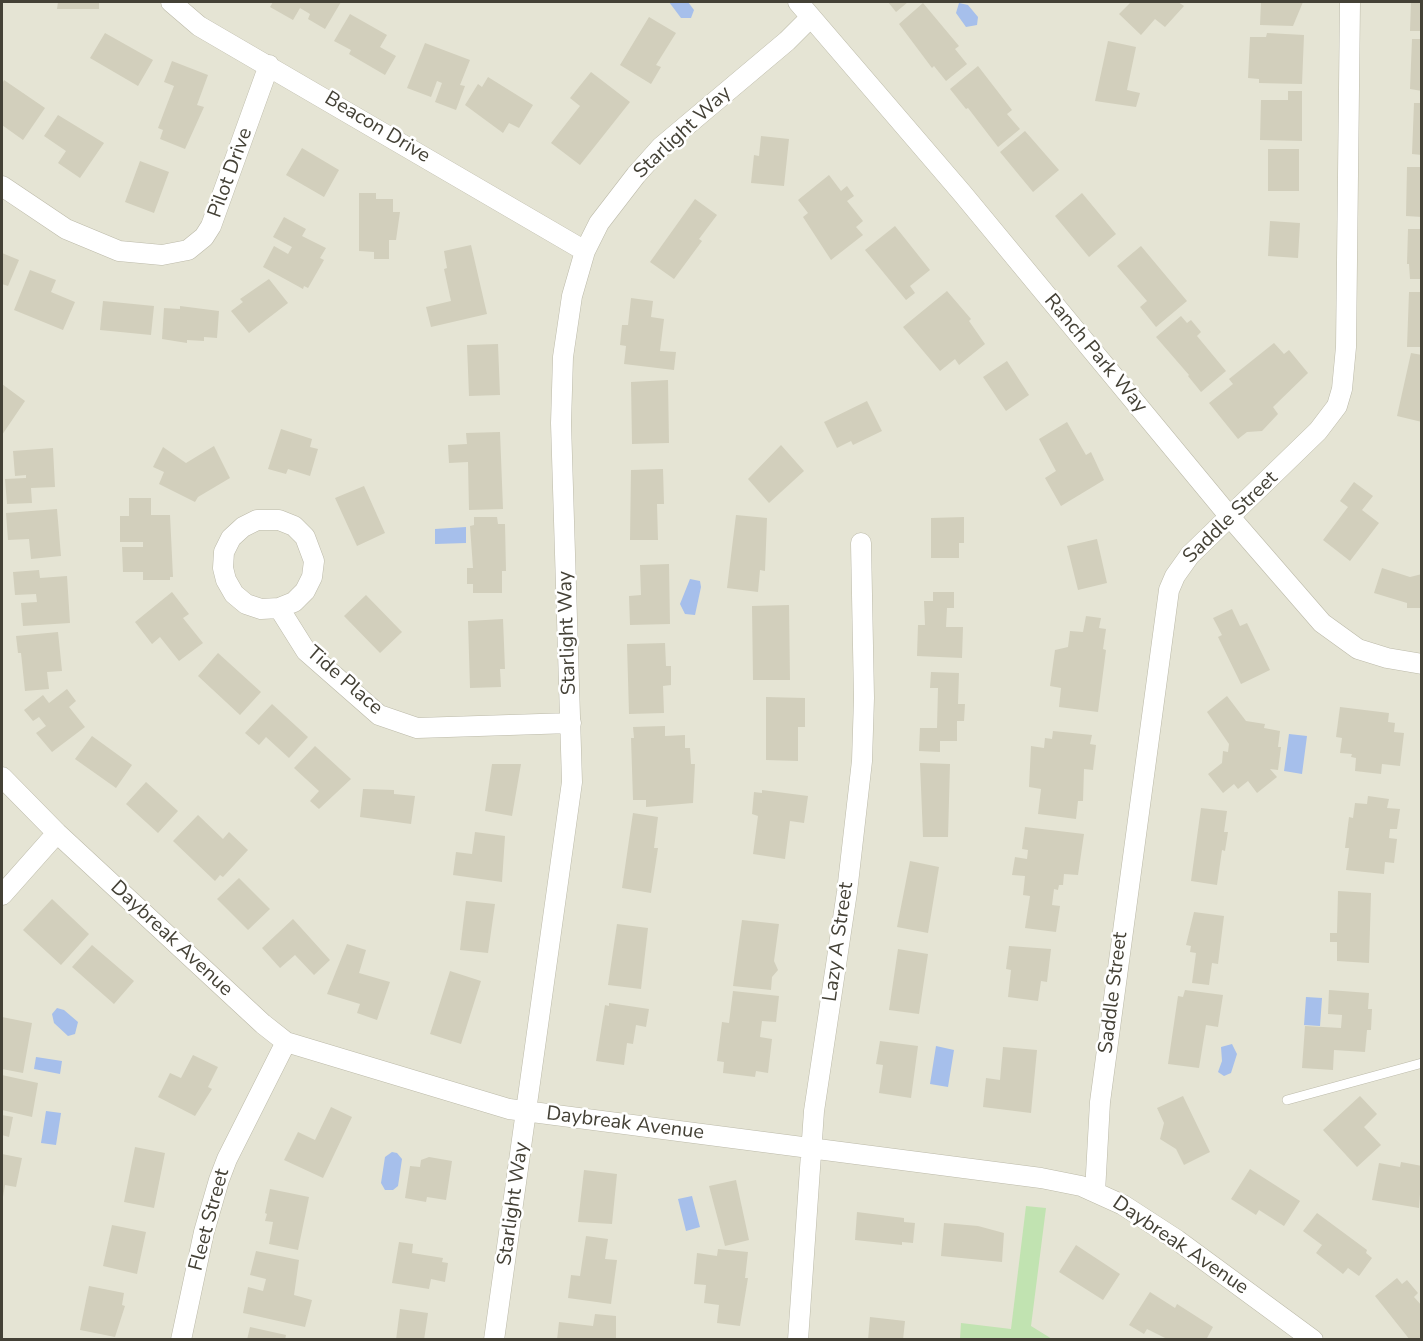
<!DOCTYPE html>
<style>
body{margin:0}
#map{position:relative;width:1423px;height:1341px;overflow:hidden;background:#f2f1e6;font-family:"Nunito Sans",sans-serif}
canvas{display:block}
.frame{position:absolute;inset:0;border:3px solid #444136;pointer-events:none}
</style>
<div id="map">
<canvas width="1423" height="1341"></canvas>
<div class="frame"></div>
</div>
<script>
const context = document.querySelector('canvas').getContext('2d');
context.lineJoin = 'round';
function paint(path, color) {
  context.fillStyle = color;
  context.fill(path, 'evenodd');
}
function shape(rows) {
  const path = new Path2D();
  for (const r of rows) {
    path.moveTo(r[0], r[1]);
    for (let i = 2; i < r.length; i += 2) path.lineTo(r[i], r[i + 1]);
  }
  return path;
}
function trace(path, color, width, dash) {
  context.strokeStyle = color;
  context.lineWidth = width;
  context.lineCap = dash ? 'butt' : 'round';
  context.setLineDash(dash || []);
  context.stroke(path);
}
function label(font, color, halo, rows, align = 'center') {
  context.font = font + ' "Nunito Sans",sans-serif';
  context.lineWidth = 5;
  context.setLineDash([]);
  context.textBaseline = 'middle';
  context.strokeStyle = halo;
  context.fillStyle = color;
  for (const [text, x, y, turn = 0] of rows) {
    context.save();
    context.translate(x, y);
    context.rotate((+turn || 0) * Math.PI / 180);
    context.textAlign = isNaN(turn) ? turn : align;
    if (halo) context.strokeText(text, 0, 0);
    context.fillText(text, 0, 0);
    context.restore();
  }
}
paint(shape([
 [2,2,1421,2,1421,1339,2,1339]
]), '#e5e4d4');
paint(shape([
 [1026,1206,1046,1208,1031,1326,1052,1339,960,1339,961,1323,1011,1329]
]), '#c1e3b1');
paint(shape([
 [669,2,688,2,694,10,691,18,681,18],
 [959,3,968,5,978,17,977,25,966,27,956,13],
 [466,527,466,543,435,544,435,529],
 [690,579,700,581,701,587,695,615,685,614,680,604],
 [1289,734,1307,736,1302,774,1284,771],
 [1306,997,1322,998,1320,1026,1304,1025],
 [57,1008,64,1010,78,1022,75,1034,68,1036,54,1023,52,1014],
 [1232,1044,1237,1054,1231,1073,1224,1076,1218,1072,1222,1061,1221,1047],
 [936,1046,954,1050,948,1087,930,1084],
 [36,1057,62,1061,60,1074,34,1069],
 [46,1111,61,1113,56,1145,41,1143],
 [392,1152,397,1153,402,1159,398,1186,393,1190,385,1190,381,1183,385,1157],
 [692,1196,700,1227,686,1231,678,1199]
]), '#a6bfeb');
paint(shape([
 [58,2,99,2,99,9,57,9],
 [273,2,341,2,325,29,308,19,310,14,300,8,293,20,270,7],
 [888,2,908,2,896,12],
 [1131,2,1178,2,1184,6,1165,27,1155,19,1141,35,1119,14],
 [1261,2,1303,2,1293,26,1260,25],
 [1411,2,1422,2,1422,31,1410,31],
 [923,3,959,46,955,49,967,64,946,81,934,66,932,68,899,24],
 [350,14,387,35,380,47,396,56,385,75,349,54,351,50,334,41],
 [649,17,676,33,656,65,661,67,651,84,620,65],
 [105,33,153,60,138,86,90,58],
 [1267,33,1304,35,1302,84,1259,83,1259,79,1248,78,1250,37,1266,37],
 [1412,39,1422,39,1422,91,1410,89],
 [1108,41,1136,47,1127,90,1140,93,1136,107,1095,101],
 [425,43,470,60,460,85,465,86,456,110,435,102,442,83,437,81,431,97,407,88],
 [172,61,208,75,197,105,204,107,185,149,160,139,163,130,158,128,174,86,164,82],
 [978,66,1012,110,1007,114,1020,129,998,147,968,108,966,109,950,89],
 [591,72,630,102,580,165,551,143,580,106,570,98],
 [488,77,533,105,519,128,509,123,503,133,465,105,478,84,482,87],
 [4,80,45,108,23,140,2,125,2,84],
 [1288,91,1302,91,1302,141,1260,140,1261,100,1288,100],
 [1414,103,1422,103,1422,155,1412,154],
 [58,115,104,143,80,178,58,163,66,151,44,136],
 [1025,131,1059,170,1033,192,1000,152],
 [761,136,789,139,784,186,751,183,754,155,759,156],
 [302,148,339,170,324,197,286,175],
 [1268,149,1299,149,1299,191,1268,191],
 [140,161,169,172,154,213,125,202],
 [1407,167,1422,167,1422,217,1406,216],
 [829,175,841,191,847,186,854,196,847,201,863,221,856,227,863,235,831,260,803,217,808,213,798,200],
 [359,193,376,193,376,199,393,199,393,212,400,212,396,240,389,240,389,259,374,259,374,252,359,251],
 [1082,193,1116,234,1089,257,1055,216],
 [695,199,717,215,699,239,702,241,674,279,650,262],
 [284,217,306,229,302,236,326,248,320,258,324,260,308,288,304,286,303,289,263,267,274,246,288,254,292,247,273,237],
 [1270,221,1300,223,1298,258,1268,256],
 [895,226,930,270,910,286,915,293,906,300,865,250],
 [1408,229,1422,229,1422,279,1410,279,1409,264,1407,264],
 [471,245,487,314,431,327,426,307,451,301,444,269,447,268,444,251],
 [1141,246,1187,301,1156,327,1140,307,1147,301,1117,266],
 [2,253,19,260,8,286,2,284],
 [30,270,56,280,51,292,75,302,63,330,14,310],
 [269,279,288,303,249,333,231,311,243,302,240,299],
 [947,291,971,319,969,321,985,344,959,365,955,359,940,371,903,327],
 [1409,292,1422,292,1422,347,1407,347],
 [631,298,653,301,651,317,664,319,660,351,676,352,674,370,624,364,626,346,620,345,622,325,628,325],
 [103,301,154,306,151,335,100,330],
 [180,306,219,311,217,338,204,337,204,341,187,340,187,343,162,339,164,308,180,309],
 [1181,316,1187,323,1191,320,1201,332,1197,336,1226,371,1201,392,1188,376,1189,375,1156,337],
 [1274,343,1284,354,1289,350,1308,373,1273,407,1278,414,1262,431,1247,432,1238,439,1209,403,1233,384,1229,379],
 [498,344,500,395,469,396,467,345],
 [1411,353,1422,355,1422,422,1397,416],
 [1007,361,1029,395,1006,411,983,377],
 [668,380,669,443,632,444,631,382],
 [2,384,25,401,2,435],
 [867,401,882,431,853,445,851,441,837,448,824,422],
 [1067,422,1086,455,1091,452,1104,480,1061,506,1045,478,1056,471,1039,439],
 [281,429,312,439,310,447,318,449,310,476,288,469,286,474,268,469],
 [500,432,503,509,469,510,468,462,449,463,448,445,467,444,466,433],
 [781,445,804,471,769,503,748,479],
 [214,446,230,478,198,497,195,502,159,484,164,472,153,467,163,447,186,463],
 [53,448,55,487,31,488,32,503,7,504,5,479,26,478,26,475,15,476,13,451],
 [663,469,664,504,657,504,658,540,630,540,631,470],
 [1354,482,1373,496,1362,510,1379,523,1350,561,1323,540,1348,507,1340,501],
 [364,486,385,533,357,546,335,498],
 [129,498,151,498,151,515,170,515,173,577,170,577,170,580,143,580,143,572,123,572,122,547,143,547,143,542,120,542,120,516,129,516],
 [57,509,61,556,31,559,29,539,8,540,6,513],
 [736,515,767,518,765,571,760,570,758,592,727,588],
 [474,517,497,517,498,524,505,524,506,571,502,571,502,593,473,593,473,584,467,584,467,568,473,568,470,526,474,525],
 [964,517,964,543,959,543,959,558,931,558,931,518],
 [1097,539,1107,583,1078,590,1067,546],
 [669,564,670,624,630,625,629,596,641,595,640,565],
 [1382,568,1410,577,1422,574,1422,608,1407,608,1407,603,1374,593],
 [39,570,40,578,67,576,70,623,23,626,21,603,37,602,36,594,15,595,13,572],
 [172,592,189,614,183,618,203,643,179,661,160,637,152,644,135,622],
 [933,592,954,592,954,608,947,608,946,627,963,627,962,658,917,656,918,625,925,625,924,601,933,601],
 [366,595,402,632,380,653,344,616],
 [789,605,790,680,753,680,752,606],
 [1232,609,1240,626,1247,623,1270,670,1241,684,1218,637,1222,635,1213,618],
 [1086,616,1101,618,1099,628,1106,629,1103,649,1106,650,1098,712,1059,707,1061,688,1050,686,1055,650,1068,647,1070,631,1083,632],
 [503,619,505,669,500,669,501,687,470,688,468,621],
 [58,632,62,671,47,672,49,689,25,691,21,653,18,653,16,636],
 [665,643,666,666,671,666,671,685,663,686,664,713,629,714,627,644],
 [218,653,261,692,240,715,198,676],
 [931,672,959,673,958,704,965,704,964,721,957,721,957,741,940,741,940,752,919,751,920,728,937,728,938,688,930,688],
 [67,689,76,701,69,707,85,727,52,752,36,733,46,726,39,717,33,721,24,710,43,695,49,703],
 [1227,696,1246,721,1265,724,1264,728,1280,731,1278,747,1281,747,1278,770,1270,769,1277,777,1257,793,1248,781,1238,789,1234,784,1223,793,1208,774,1222,763,1223,751,1228,752,1229,744,1207,712],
 [766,697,805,698,805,727,798,727,798,761,766,760],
 [272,704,308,737,289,758,266,737,259,745,245,733],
 [1340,707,1389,713,1388,722,1395,723,1394,732,1404,733,1400,766,1382,764,1381,774,1355,771,1356,758,1351,757,1352,754,1340,753,1342,738,1336,737],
 [665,726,665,736,685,735,685,748,690,748,691,764,695,764,693,803,646,807,646,800,633,800,631,738,634,738,633,727],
 [1053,731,1092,735,1090,744,1096,745,1093,770,1084,769,1083,801,1078,801,1076,819,1038,814,1041,789,1029,787,1031,746,1044,748,1045,738,1052,739],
 [92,736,132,765,116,788,75,759],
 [315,746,351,779,319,809,310,801,319,791,294,768],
 [920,763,950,764,948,837,923,837],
 [492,764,521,764,512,816,485,811],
 [146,782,178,811,158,833,126,804],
 [363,789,394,790,394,794,415,796,411,824,360,817],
 [762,790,808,796,804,823,790,821,785,859,753,854,758,816,752,814,754,792,762,793],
 [1368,796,1389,799,1387,808,1400,809,1397,829,1390,829,1389,838,1397,839,1394,863,1385,862,1384,874,1346,870,1349,848,1345,848,1349,817,1353,818,1355,803,1367,804],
 [1201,808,1227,811,1224,832,1228,832,1225,851,1222,850,1217,885,1191,881],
 [633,813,658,817,654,848,658,848,651,893,622,888],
 [198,815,223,839,229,832,248,850,223,877,220,875,215,881,173,841],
 [1025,827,1084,834,1078,875,1064,874,1063,885,1059,885,1058,890,1054,889,1052,905,1060,906,1056,932,1025,928,1030,896,1023,895,1025,876,1012,875,1015,857,1027,859,1028,850,1022,849],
 [475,832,505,836,502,882,453,875,456,852,472,854],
 [910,861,939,867,928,933,897,927],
 [239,878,270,909,248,930,217,899],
 [1338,891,1371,893,1369,963,1337,961,1337,942,1330,942,1330,933,1337,933],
 [52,899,89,934,61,965,23,930],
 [466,901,495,904,488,953,460,950],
 [1194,912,1224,916,1218,964,1212,963,1209,985,1192,983,1196,953,1190,952,1191,946,1186,945],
 [293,919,330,960,314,975,295,955,280,968,262,948],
 [742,920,779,924,774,961,778,970,772,977,771,990,733,986],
 [617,924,648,928,641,989,608,985],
 [347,944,366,950,359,973,390,982,377,1020,357,1013,360,1004,327,994],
 [92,945,134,981,114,1004,72,967],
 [1009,946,1051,949,1047,982,1041,981,1038,1001,1008,997,1011,970,1006,969],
 [898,949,928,954,919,1014,889,1010],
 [450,971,481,981,461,1044,430,1034],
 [1185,990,1223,995,1218,1027,1206,1025,1199,1068,1168,1064,1178,996,1183,997],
 [1329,990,1369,993,1368,1009,1372,1009,1371,1030,1367,1030,1365,1052,1334,1050,1333,1070,1302,1068,1305,1026,1341,1028,1342,1015,1328,1014],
 [733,991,779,996,776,1022,762,1021,760,1037,772,1039,768,1073,756,1071,755,1077,723,1073,724,1062,717,1061,722,1022,729,1023],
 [609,1003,649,1009,646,1027,636,1025,633,1044,627,1043,624,1065,596,1061,605,1005,609,1006],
 [2,1017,32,1023,23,1073,2,1069],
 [880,1041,918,1046,911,1098,879,1093,883,1065,876,1064],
 [1003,1047,1037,1050,1031,1113,983,1107,986,1078,1000,1080],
 [193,1055,218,1067,208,1087,212,1089,195,1116,158,1097,170,1073,181,1078],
 [2,1075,38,1083,32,1117,2,1110],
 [1183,1096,1210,1152,1184,1165,1176,1149,1160,1139,1164,1123,1157,1108],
 [1360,1096,1377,1114,1364,1127,1381,1145,1357,1167,1323,1130],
 [331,1107,352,1117,323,1178,284,1160,298,1132,315,1140],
 [2,1115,13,1117,9,1137,2,1135],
 [135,1147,165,1153,154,1208,124,1202],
 [2,1154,22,1158,16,1187,5,1185,3,1197],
 [429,1157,452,1161,446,1200,427,1197,426,1202,405,1198,410,1166,420,1167,421,1160],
 [1401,1162,1422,1166,1419,1208,1372,1200,1379,1163,1400,1167],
 [1250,1169,1300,1201,1284,1226,1259,1210,1256,1215,1231,1199],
 [584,1170,617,1174,612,1224,578,1222],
 [736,1180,749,1240,725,1246,709,1186],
 [270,1189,309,1197,298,1250,269,1244,273,1222,265,1221,267,1214,265,1213],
 [857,1212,904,1218,904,1222,915,1223,913,1243,902,1242,902,1245,855,1240],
 [1317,1213,1367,1250,1366,1253,1372,1258,1359,1276,1348,1268,1343,1274,1316,1253,1322,1245,1303,1231],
 [944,1223,978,1226,1004,1233,1002,1262,941,1256],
 [112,1225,146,1232,137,1274,103,1266],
 [586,1236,608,1239,605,1259,617,1260,611,1304,568,1298,571,1275,580,1276],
 [399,1242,413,1244,412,1253,443,1258,442,1262,448,1263,445,1282,431,1279,429,1289,392,1283],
 [1076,1245,1120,1274,1103,1300,1059,1272],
 [718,1249,748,1252,745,1278,748,1278,740,1326,717,1323,719,1305,704,1303,706,1285,694,1284,697,1253,717,1256],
 [256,1251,299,1260,294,1295,312,1300,305,1327,243,1313,248,1287,263,1291,266,1279,250,1275],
 [1397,1278,1402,1284,1407,1280,1418,1293,1414,1297,1422,1306,1422,1336,1417,1340,1410,1340,1375,1296],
 [89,1286,124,1293,122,1305,125,1306,115,1337,80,1330],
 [1150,1292,1175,1308,1177,1304,1213,1327,1206,1340,1169,1340,1147,1329,1144,1334,1129,1325],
 [400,1309,428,1313,424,1340,396,1340],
 [595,1314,616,1316,616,1340,557,1340,559,1322,593,1326],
 [870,1317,905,1321,903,1340,868,1340],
 [250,1327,286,1335,285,1340,247,1340]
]), '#d2cfbc');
const lane = shape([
 [1287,1100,1422,1063]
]);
const street = shape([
 [171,2,199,26,585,251],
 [798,2,962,193,1230,517,1322,623,1358,649,1387,658,1422,664],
 [2,186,66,229,119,251,162,255,188,250,204,237,211,226,269,65],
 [279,608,261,609,246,604,234,594,226,580,223,568,224,552,231,538,243,527,257,520,279,520,294,526,305,537,314,561,312,577,305,591,294,602,279,608,306,651,379,715,417,728,571,723],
 [2,777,57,833,263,1024,286,1042,509,1109,1041,1178,1081,1186,1123,1205,1177,1240,1313,1340],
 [2,895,57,833],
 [1095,1192,1100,1102,1169,590,1175,576,1190,555,1318,431,1337,406,1342,389,1346,347,1350,2],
 [181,1340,204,1232,219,1180,227,1159,286,1042],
 [494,1340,572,782,561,423,563,357,572,296,585,251,599,223,636,175,661,147,787,41,811,17],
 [798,1340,814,1111,847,892,862,761,864,698,861,543]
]);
trace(lane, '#bcbaa9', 10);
trace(street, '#bcbaa9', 21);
trace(lane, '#fff', 9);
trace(street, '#fff', 20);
label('20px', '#444136', '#fff', [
 ["Beacon Drive",377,128,31],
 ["Starlight Way",683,133,-43],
 ["Pilot Drive",231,173,-70],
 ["Ranch Park Way",1095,354,50],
 ["Saddle Street",1231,518,-44],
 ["Starlight Way",568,633,-92],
 ["Tide Place",344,681,41],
 ["Daybreak Avenue",171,939,43],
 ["Lazy A Street",839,942,-82],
 ["Saddle Street",1114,993,-83],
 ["Daybreak Avenue",625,1124,7],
 ["Starlight Way",514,1204,-82],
 ["Fleet Street",210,1220,-75],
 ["Daybreak Avenue",1180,1246,34]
]);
</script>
